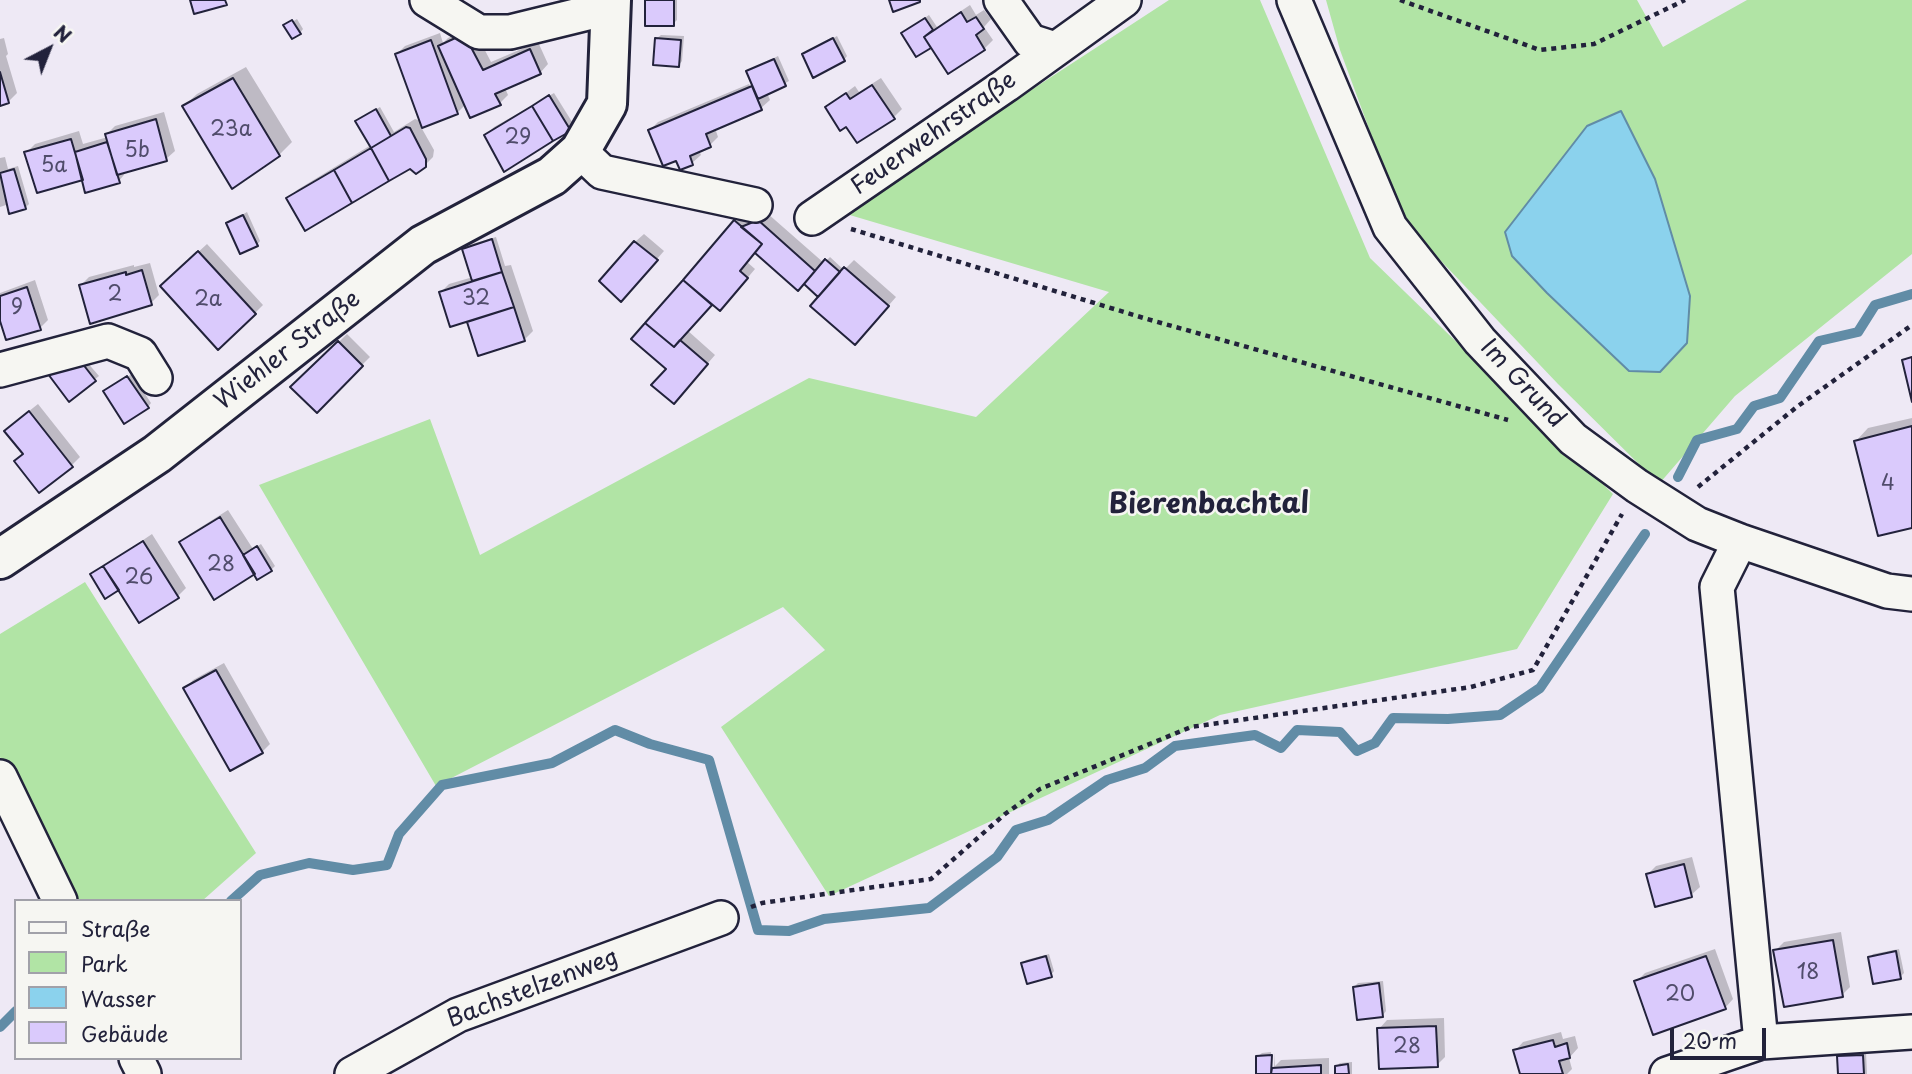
<!DOCTYPE html>
<meta charset="utf-8">
<style>
body{margin:0}
#map{position:relative;width:1912px;height:1074px;overflow:hidden;background:#eee9f5;font-family:"Playpen Sans",sans-serif}
canvas{display:block}
.legend{position:absolute;left:14px;top:899px;width:228px;height:161px;box-sizing:border-box;background:#f6f6f2;border:2px solid #a1a1a9;margin:0;padding:9px 12px;list-style:none;font-size:21px;color:#22223b}
.legend li{display:flex;align-items:center;gap:14px;height:35px}
.legend b{width:35px;border:2px solid #a1a1a9}
.north{position:absolute;left:14px;top:14px;width:70px;height:70px;-webkit-text-stroke:5px #f6f6f2;paint-order:stroke;rotate:42deg;font-size:19px;font-weight:700;line-height:28px;text-align:center;color:#22223b}
.north::after{content:'';display:block;margin:auto;width:24px;height:32px;background:#22223b;clip-path:polygon(50% 0,100% 100%,50% 72%,0 100%)}
.scale{position:absolute;left:1670px;top:1028px;width:96px;height:32px;box-sizing:border-box;border:4px solid #22223b;border-top:0;padding-left:9px;font-size:21px;line-height:24px;white-space:nowrap;color:#22223b;-webkit-text-stroke:5px #f6f6f2;paint-order:stroke}
</style>
<div id="map">
<canvas width="1912" height="1074"></canvas>
<ul class="legend">
<li><b style="height:9px;background:#f6f6f2"></b>Straße</li>
<li><b style="height:19px;background:#b1e4a5"></b>Park</li>
<li><b style="height:19px;background:#8bd2ed"></b>Wasser</li>
<li><b style="height:19px;background:#dacafc"></b>Gebäude</li>
</ul>
<div class="north">N</div>
<div class="scale">20 m</div>
</div>
<script>
const context = document.querySelector('canvas').getContext('2d');
context.lineJoin = 'round';
function paint(path, color) {
  context.fillStyle = color;
  context.fill(path, 'evenodd');
}
function shape(rows) {
  const path = new Path2D();
  for (const r of rows) {
    path.moveTo(r[0], r[1]);
    for (let i = 2; i < r.length; i += 2) path.lineTo(r[i], r[i + 1]);
  }
  return path;
}
function trace(path, color, width, dash) {
  context.strokeStyle = color;
  context.lineWidth = width;
  context.lineCap = dash ? 'butt' : 'round';
  context.setLineDash(dash || []);
  context.stroke(path);
}
function label(font, color, halo, rows, align = 'center') {
  context.font = font + ' "Playpen Sans",sans-serif';
  context.lineWidth = 5;
  context.setLineDash([]);
  context.textBaseline = 'middle';
  context.strokeStyle = halo;
  context.fillStyle = color;
  for (const [text, x, y, turn = 0] of rows) {
    context.save();
    context.translate(x, y);
    context.rotate((+turn || 0) * Math.PI / 180);
    context.textAlign = isNaN(turn) ? turn : align;
    if (halo) context.strokeText(text, 0, 0);
    context.fillText(text, 0, 0);
    context.restore();
  }
}
paint(shape([
 [1169,0,1260,0,1370,258,1613,494,1517,649,1220,715,829,896,721,727,825,650,783,607,436,786,259,485,430,419,480,555,809,378,976,417,1109,292,843,213],
 [1326,0,1637,0,1663,47,1747,0,1912,0,1912,254,1735,396,1659,484,1558,384,1403,221,1340,50],
 [85,582,256,853,202,901,70,901,0,757,0,634]
]), '#b1e4a5');
const water = shape([
 [1621,111,1655,179,1690,296,1687,343,1660,372,1629,371,1547,293,1512,256,1505,232,1587,126,1621,111]
]);
paint(water, '#8bd2ed');
trace(water, '#618ca6', 2);
paint(shape([
 [647,0,677,0,677,20,673,24],
 [970,5,976,15,984,10,991,19,984,27,993,40,984,49,949,72,932,46,917,55,907,30,929,15,937,27],
 [297,19,303,29,300,33,287,25],
 [473,27,491,62,538,42,548,64,540,73,505,88,508,95,500,103,466,104,457,113,421,127,434,150,433,157,424,166,410,167,289,198,297,190,371,145,357,121,361,118,380,107,394,132,415,119,421,121,397,54,405,46,440,33,443,43,448,38],
 [661,35,684,36,682,61,679,65,657,38],
 [837,36,847,56,844,60,804,54],
 [4,38,8,54,6,56,17,93,8,102,0,104,0,39],
 [778,56,789,81,767,93,770,100,761,108,715,128,718,137,710,145,699,150,701,155,692,163,677,159,650,130,658,122,749,84,757,102,760,101,748,71],
 [246,67,292,142,279,155,184,106,197,94],
 [881,78,902,109,894,117,847,125,827,107,855,86,859,92],
 [554,93,574,125,504,169,486,135,494,127],
 [164,112,175,151,166,159,127,171,119,181,87,191,83,178,26,153,35,144,79,131,83,144,108,137,107,134,115,126],
 [5,157,8,169,18,166,29,204,25,208,9,204,0,207,0,158],
 [247,212,260,241,257,245,228,223],
 [744,213,767,213,824,263,830,257,844,270,854,260,896,297,863,335,827,290,818,295,804,282,798,289,756,252,747,262,755,269,728,301,712,303,687,330,715,355,682,393,668,369,634,339],
 [644,234,664,251,629,291,635,242],
 [496,237,505,266,511,265,533,331,524,340,479,354,468,320,441,292,449,284,473,277,464,249,468,245],
 [207,244,263,305,255,313,171,277],
 [150,263,159,295,151,303,81,285,89,277,134,265,134,267],
 [35,280,48,320,40,328,0,315,0,293],
 [347,334,370,357,317,410,293,387],
 [86,361,99,376,69,400,50,374],
 [132,374,151,403,148,407,109,388],
 [38,404,80,457,72,465,24,453,14,423],
 [1912,418,1912,526,1856,441,1868,428],
 [228,510,253,549,261,544,275,566,271,570,255,572,181,543,190,534],
 [152,534,186,588,178,596,140,621,109,563],
 [224,663,270,744,262,752,185,689,193,680],
 [1692,857,1700,887,1691,895,1648,874,1656,866],
 [1841,932,1850,987,1842,995,1775,951,1784,942],
 [1715,949,1733,999,1725,1008,1636,982,1645,973],
 [1899,949,1904,973,1900,977,1870,957,1873,954],
 [1049,954,1054,971,1051,975,1023,964,1026,960],
 [1383,981,1386,1011,1383,1015,1354,987,1358,983],
 [1444,1018,1445,1057,1437,1065,1379,1029,1387,1020],
 [1561,1032,1563,1039,1575,1036,1578,1048,1569,1058,1572,1069,1567,1074,1522,1074,1515,1051,1523,1042],
 [1271,1052,1270,1071,1274,1068,1275,1052,1275,1066,1281,1060,1329,1058,1329,1074,1258,1074,1258,1056,1262,1053],
 [1866,1052,1867,1074,1840,1074,1839,1057,1843,1053],
 [1352,1062,1352,1074,1337,1074,1336,1066,1340,1063]
]), '#0003');
trace(shape([
 [1678,477,1697,440,1737,429,1754,406,1780,398,1819,341,1858,332,1875,305,1912,294],
 [231,901,260,875,309,863,353,870,387,865,399,834,442,785,552,763,615,730,650,744,709,760,758,930,789,931,824,919,929,908,997,857,1016,830,1048,820,1107,780,1145,768,1175,746,1255,735,1281,748,1297,730,1340,732,1357,751,1375,743,1393,718,1448,719,1500,715,1540,688,1645,534],
 [0,1027,16,1011]
]), '#618ca6', 10);
const building = shape([
 [190,0,225,0,227,5,194,14,190,0],
 [645,0,674,0,674,26,645,26,645,0],
 [889,0,920,0,920,2,893,12,889,0],
 [961,12,967,22,976,17,984,29,976,35,985,50,948,74,924,37,961,12],
 [925,18,933,30,924,37,931,48,916,57,901,33,925,18],
 [292,20,301,34,292,39,283,25,292,20],
 [464,34,483,70,530,49,541,74,495,94,501,105,470,118,438,46,464,34],
 [655,38,681,40,679,67,653,65,655,38],
 [833,38,845,61,813,78,802,54,833,38],
 [431,40,458,114,422,128,395,54,431,40],
 [774,59,786,86,758,99,746,71,774,59],
 [0,72,9,103,0,106,0,72],
 [233,78,280,156,232,189,182,106,233,78],
 [872,85,895,119,857,143,846,127,840,131,825,107,846,93,850,99,872,85],
 [752,86,762,110,706,134,711,147,690,156,693,165,680,170,676,161,663,166,648,130,752,86],
 [549,95,571,131,553,141,532,106,549,95],
 [532,106,553,141,504,172,484,135,532,106],
 [376,109,391,136,371,148,355,121,376,109],
 [156,119,167,161,117,175,105,134,156,119],
 [406,127,410,128,426,159,426,167,416,174,410,169,389,181,371,148,406,127],
 [71,139,83,180,37,193,24,152,71,139],
 [107,142,120,183,85,193,75,152,107,142],
 [371,148,389,181,352,203,334,170,371,148],
 [14,169,26,209,9,214,0,173,14,169],
 [334,170,352,203,305,231,286,198,334,170],
 [243,215,258,246,240,254,226,223,243,215],
 [734,220,762,244,740,271,748,278,720,311,683,280,734,220],
 [758,220,815,271,798,291,755,253,762,244,741,227,758,220],
 [492,239,502,272,472,281,462,249,492,239],
 [634,241,658,260,621,302,599,281,634,241],
 [198,251,256,314,218,350,160,286,198,251],
 [825,259,840,272,818,297,804,284,825,259],
 [844,267,889,306,855,345,810,306,844,267],
 [142,270,152,305,90,324,79,285,126,272,126,275,142,270],
 [502,272,514,307,450,327,439,292,502,272],
 [683,280,712,305,674,347,645,323,683,280],
 [27,287,41,330,6,340,0,321,0,296,27,287],
 [514,307,525,341,478,356,467,322,514,307],
 [645,323,674,347,680,340,708,364,674,404,651,385,666,369,631,339,645,323],
 [338,341,363,366,317,413,290,387,338,341],
 [1912,357,1912,402,1902,360,1912,357],
 [82,363,96,381,69,402,48,374,82,363],
 [127,376,149,408,124,424,103,391,127,376],
 [29,411,73,467,39,493,14,461,23,454,4,431,29,411],
 [1912,426,1912,528,1878,536,1854,441,1912,426],
 [220,517,255,574,214,600,179,542,220,517],
 [143,541,179,598,139,623,103,566,143,541],
 [257,546,272,571,257,580,243,555,257,546],
 [103,566,119,590,105,599,90,574,103,566],
 [216,670,263,753,230,771,183,688,216,670],
 [1684,864,1692,897,1655,907,1646,874,1684,864],
 [1833,940,1843,997,1784,1007,1773,950,1833,940],
 [1896,951,1901,979,1873,984,1868,957,1896,951],
 [1046,956,1052,977,1027,984,1021,963,1046,956],
 [1706,956,1726,1009,1653,1035,1634,981,1706,956],
 [1379,983,1383,1017,1357,1020,1353,987,1379,983],
 [1436,1026,1438,1067,1379,1069,1377,1028,1436,1026],
 [1553,1040,1555,1047,1567,1043,1570,1058,1559,1061,1563,1074,1520,1074,1513,1050,1553,1040],
 [1272,1055,1271,1074,1256,1074,1256,1056,1272,1055],
 [1863,1055,1864,1074,1838,1074,1837,1056,1863,1055],
 [1348,1064,1349,1074,1335,1074,1335,1066,1348,1064],
 [1321,1065,1321,1074,1271,1074,1272,1068,1321,1065]
]);
paint(building, '#dacafc');
trace(building, '#22223b', 2);
const minor = shape([
 [427,0,479,32,510,32,612,7],
 [1001,0,1030,41,1055,49],
 [1294,0,1390,227,1480,341,1573,439,1637,486,1697,524,1740,541,1887,591,1912,594],
 [580,151,602,172,755,205],
 [812,218,1006,85,1124,0],
 [0,370,108,341,140,354,155,378],
 [1740,541,1717,587,1761,1042],
 [0,777,60,901],
 [136,1058,144,1074],
 [352,1074,458,1015,721,918],
 [1667,1074,1761,1042,1912,1032]
]);
const major = shape([
 [0,559,157,454,423,245,552,176,580,151,607,104,611,0]
]);
trace(minor, '#22223b', 38);
trace(major, '#22223b', 44);
trace(shape([
 [1400,0,1540,50,1594,44,1685,0],
 [851,229,1147,319,1508,420],
 [1698,487,1798,406,1912,325],
 [751,907,762,903,931,879,1005,814,1040,789,1191,727,1471,687,1533,670,1622,514]
]), '#22223b', 4.5, [5, 5]);
trace(minor, '#f6f6f2', 33);
trace(major, '#f6f6f2', 38);
label('21px', '#504c6b', null, [
 ["23a",231,130],
 ["29",518,138],
 ["5b",137,151],
 ["5a",54,166],
 ["2",115,295],
 ["32",476,299],
 ["2a",208,300],
 ["9",17,308],
 ["4",1888,484],
 ["28",221,565],
 ["26",139,578],
 ["18",1808,973],
 ["20",1680,995],
 ["28",1407,1047]
]);
label('24px', '#22223b', '#f6f6f2', [
 ["Feuerwehrstraße",934,134,-35],
 ["Wiehler Straße",288,351,-38],
 ["Im Grund",1522,384,47],
 ["Bachstelzenweg",533,989,-21]
]);
label('bold 28px', '#22223b', '#f6f6f2', [
 ["Bierenbachtal",1209,505]
]);
</script>
